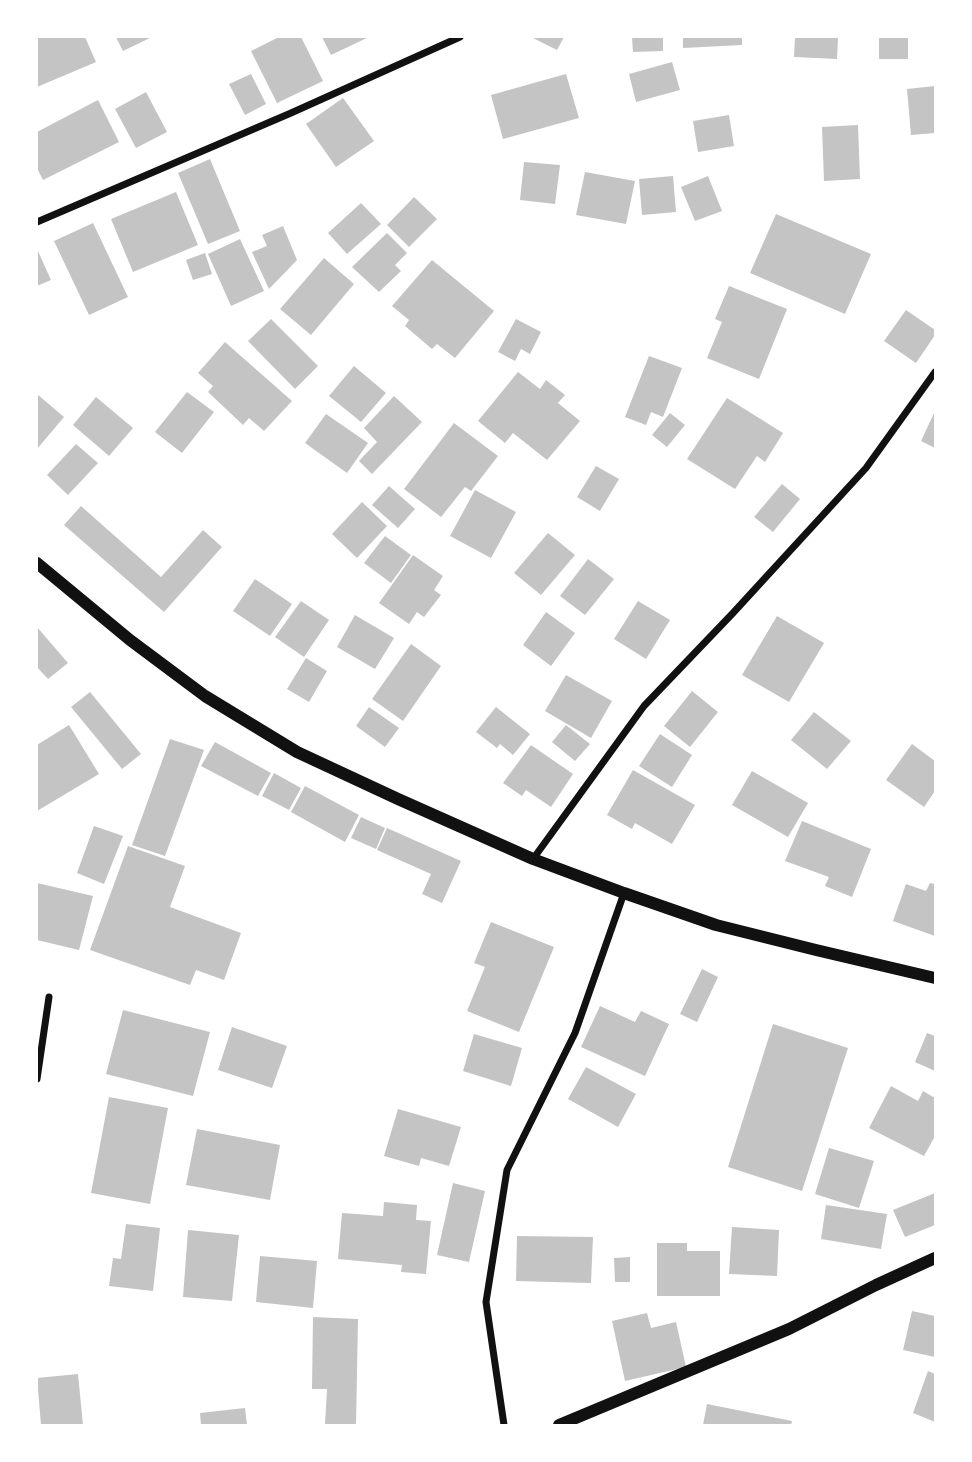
<!DOCTYPE html>
<style>
body{margin:0}
#map{position:relative;width:972px;height:1462px;overflow:hidden;background:#fff;font-family:Commissioner,sans-serif}
canvas{display:block}
.frame{position:absolute;inset:0;border:38px solid #fff;pointer-events:none}
</style>
<div id="map">
<canvas width="972" height="1462"></canvas>
<div class="frame"></div>
</div>
<script>
const context = document.querySelector('canvas').getContext('2d');
context.lineJoin = 'round';
function paint(path, color) {
  context.fillStyle = color;
  context.fill(path, 'evenodd');
}
function shape(rows) {
  const path = new Path2D();
  for (const r of rows) {
    path.moveTo(r[0], r[1]);
    for (let i = 2; i < r.length; i += 2) path.lineTo(r[i], r[i + 1]);
  }
  return path;
}
function trace(path, color, width, dash) {
  context.strokeStyle = color;
  context.lineWidth = width;
  context.lineCap = dash ? 'butt' : 'round';
  context.setLineDash(dash || []);
  context.stroke(path);
}
paint(shape([
 [37,37,85,37,96,62,37,87],
 [116,37,152,37,123,51],
 [279,37,301,37,323,81,277,103,251,51],
 [322,37,369,37,331,55],
 [531,37,564,37,557,50],
 [632,37,663,37,663,51,633,52],
 [683,37,742,37,742,45,683,48],
 [795,37,838,37,837,59,794,57],
 [879,38,908,38,908,59,879,59],
 [672,62,680,90,636,102,629,74],
 [251,74,266,104,245,115,229,84],
 [566,74,579,118,503,139,491,95],
 [935,86,935,133,911,135,907,89],
 [146,92,167,132,136,148,115,109],
 [343,98,374,141,336,167,306,124],
 [98,100,119,142,43,180,37,168,37,132],
 [729,115,734,146,698,152,693,121],
 [858,125,860,179,824,181,822,127],
 [210,159,240,231,208,244,178,173],
 [524,162,560,165,555,204,520,200],
 [585,172,635,181,626,224,576,215],
 [673,176,676,212,642,215,639,179],
 [708,176,722,211,695,221,681,187],
 [176,192,198,245,133,272,111,219],
 [414,197,437,219,409,247,387,225],
 [361,203,381,224,347,254,328,233],
 [776,214,871,254,845,314,750,273],
 [93,223,128,297,89,315,54,241],
 [283,226,297,260,269,289,252,252,267,246,262,235],
 [387,233,407,253,395,265,401,271,379,292,352,267],
 [240,239,264,291,231,306,208,254],
 [37,249,51,280,37,286],
 [205,253,212,274,193,280,186,260],
 [324,258,354,284,311,335,280,309],
 [432,260,494,311,455,358,437,344,432,349,405,326,409,320,392,306],
 [729,286,787,309,759,379,707,358,722,322,715,319],
 [906,310,935,330,935,335,916,363,884,341],
 [271,319,318,366,295,389,248,341],
 [516,319,541,332,530,354,521,349,515,361,498,352],
 [225,342,292,401,264,431,249,418,243,425,208,392,213,386,198,373],
 [649,356,682,368,663,417,651,412,646,425,625,417],
 [354,366,386,393,361,422,329,396],
 [518,372,540,389,546,380,565,395,558,403,580,421,547,460,513,433,505,443,478,421],
 [187,392,214,412,182,453,155,432],
 [37,394,64,417,37,449],
 [394,396,422,422,372,474,359,461,377,442,364,428],
 [96,397,133,428,109,456,73,425],
 [727,398,783,433,765,462,757,456,735,489,687,459],
 [935,411,935,448,921,441],
 [670,413,685,425,667,447,652,435],
 [326,414,368,443,347,473,305,443],
 [454,423,498,456,471,491,465,487,441,517,404,489],
 [76,444,98,463,68,495,47,475],
 [596,466,619,479,600,511,577,497],
 [782,484,800,499,773,532,754,517],
 [389,486,415,509,398,528,372,505],
 [475,490,516,512,491,558,450,536],
 [362,502,387,526,357,558,332,534],
 [81,506,161,577,203,530,222,547,164,612,64,525],
 [548,533,575,555,541,595,514,573],
 [385,536,411,555,391,583,364,563],
 [413,555,443,576,434,590,441,595,424,617,417,612,409,624,379,603],
 [588,559,614,579,585,615,560,596],
 [255,579,292,604,270,636,233,611],
 [301,601,329,620,304,657,275,637],
 [638,601,670,620,646,659,614,639],
 [546,612,575,633,551,666,523,645],
 [355,615,394,638,375,669,337,647],
 [777,616,824,643,789,702,742,675],
 [37,627,68,663,48,679,37,667],
 [411,644,441,666,403,721,372,699],
 [306,658,327,671,309,702,287,689],
 [566,675,612,701,591,738,545,711],
 [692,691,718,712,690,747,664,726],
 [90,692,141,754,122,769,71,707],
 [369,707,399,728,385,747,356,726],
 [496,707,530,734,513,755,500,744,497,748,476,732],
 [814,712,851,741,827,769,791,740],
 [69,725,99,774,37,811,37,745],
 [566,725,590,744,575,761,552,742],
 [660,734,692,755,672,787,639,766],
 [170,739,204,750,165,856,132,845],
 [215,742,271,773,258,796,201,766],
 [912,744,935,761,935,791,924,807,886,780],
 [531,745,573,774,551,807,526,790,522,796,503,783],
 [633,770,695,805,672,844,635,823,632,829,607,815],
 [752,771,808,803,788,837,732,805],
 [274,773,301,788,289,810,262,796],
 [305,786,359,815,345,842,291,812],
 [361,817,385,828,376,849,351,838],
 [802,821,871,849,852,897,825,886,829,877,785,861],
 [94,826,123,836,104,884,77,873],
 [387,828,461,861,442,903,422,894,431,874,377,850],
 [128,846,185,866,170,907,241,933,224,980,196,970,190,985,90,950],
 [37,883,93,896,79,950,37,940],
 [930,883,935,884,935,936,893,921,906,884,926,891],
 [491,922,554,947,519,1032,467,1011,485,967,474,963],
 [702,969,718,977,697,1022,680,1014],
 [600,1006,635,1022,641,1011,669,1024,645,1076,581,1047],
 [123,1010,210,1032,193,1096,106,1074],
 [773,1024,848,1048,802,1191,728,1167],
 [232,1027,287,1046,272,1088,218,1070],
 [927,1033,935,1036,935,1071,915,1062],
 [474,1034,522,1048,511,1086,463,1071],
 [586,1067,636,1094,618,1127,568,1099],
 [891,1086,918,1101,923,1091,935,1098,935,1136,924,1156,869,1128],
 [109,1097,168,1108,150,1204,91,1193],
 [398,1109,461,1127,449,1166,421,1158,419,1166,384,1156],
 [197,1129,280,1145,270,1200,186,1185],
 [829,1148,874,1161,859,1208,815,1194],
 [453,1183,485,1191,469,1262,437,1255],
 [935,1193,935,1225,905,1237,893,1210],
 [384,1202,417,1205,416,1220,431,1221,426,1274,401,1272,402,1265,338,1259,342,1213,383,1216],
 [826,1205,887,1214,881,1249,821,1239],
 [126,1224,160,1228,153,1291,109,1286,113,1258,121,1259],
 [732,1227,779,1230,777,1276,729,1274],
 [188,1230,239,1235,232,1301,183,1297],
 [517,1236,593,1237,591,1283,516,1281],
 [657,1243,687,1243,687,1251,720,1251,720,1296,657,1296],
 [260,1256,317,1261,313,1308,256,1302],
 [630,1257,630,1282,615,1282,614,1258],
 [912,1311,935,1316,935,1357,903,1350],
 [647,1313,651,1328,676,1322,686,1367,625,1381,612,1321],
 [313,1317,358,1319,356,1425,325,1424,327,1389,312,1389],
 [928,1371,935,1374,935,1422,913,1413],
 [78,1374,83,1425,41,1425,37,1378],
 [707,1404,792,1421,791,1425,703,1425],
 [245,1408,247,1425,201,1425,200,1413]
]), '#c4c4c4');
trace(shape([
 [37,222,291,113,460,37],
 [533,859,644,706,733,613,866,468,935,372],
 [37,1079,49,997],
 [504,1425,486,1302,507,1170,575,1033,624,893]
]), '#111', 7);
trace(shape([
 [37,563,130,640,205,696,297,752,398,799,533,859,624,893,716,925,816,950,935,978],
 [559,1425,789,1329,876,1285,935,1258]
]), '#111', 12);
</script>
